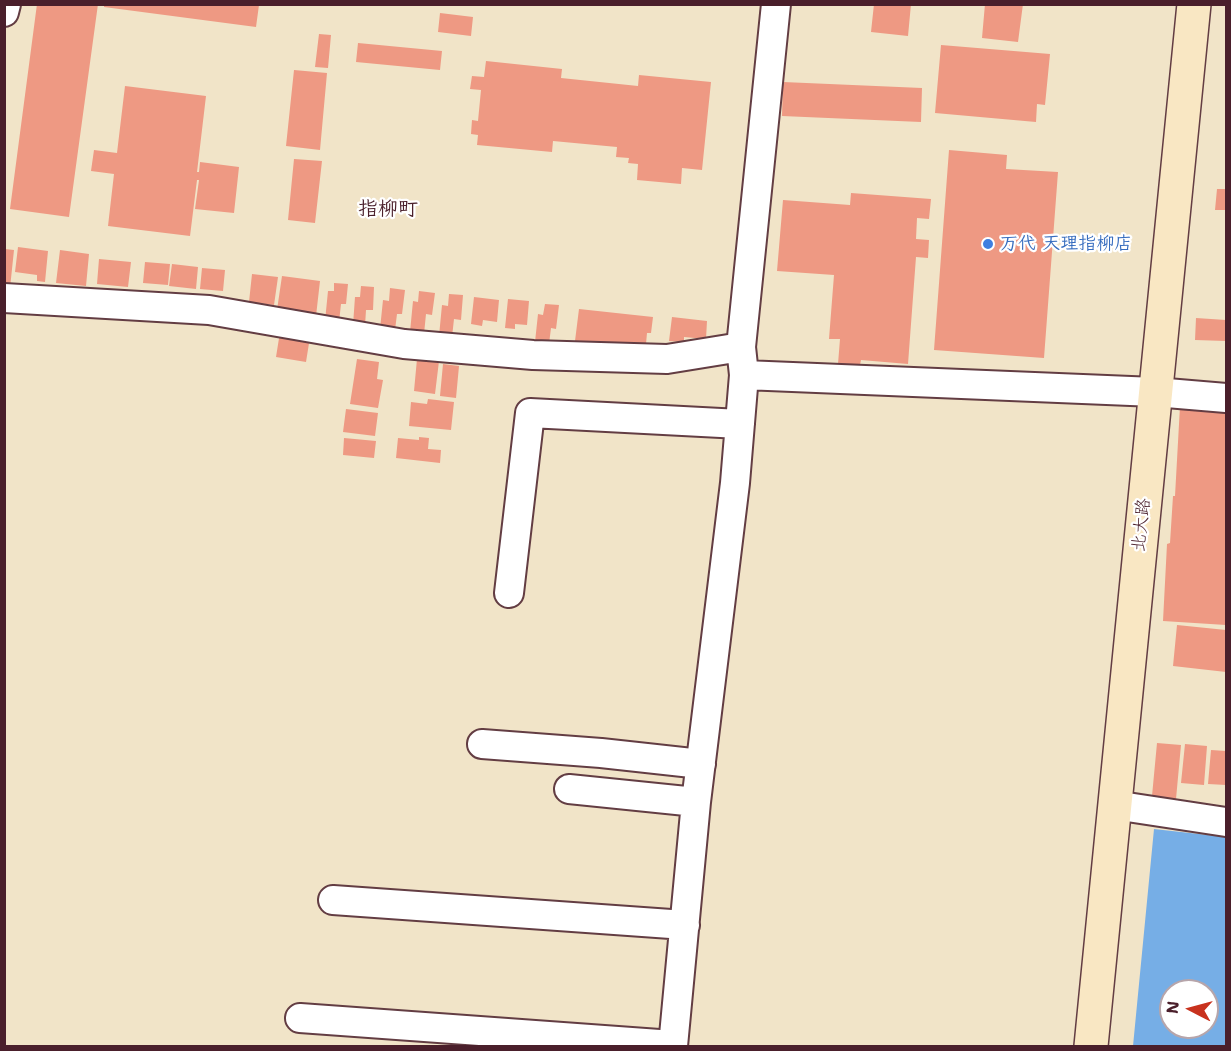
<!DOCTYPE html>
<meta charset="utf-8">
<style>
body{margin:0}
#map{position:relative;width:1231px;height:1051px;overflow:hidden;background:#f1e4c8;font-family:"Shantell Sans",sans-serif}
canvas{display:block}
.frame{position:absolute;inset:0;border:6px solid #4a1f2b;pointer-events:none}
.north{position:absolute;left:1159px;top:979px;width:60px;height:60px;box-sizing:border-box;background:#fff;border:2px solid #b7a5aa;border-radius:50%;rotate:276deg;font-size:16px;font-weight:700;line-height:24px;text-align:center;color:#4a1f2b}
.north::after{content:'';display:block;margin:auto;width:21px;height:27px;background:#c8321e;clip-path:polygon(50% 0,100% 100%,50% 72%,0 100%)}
</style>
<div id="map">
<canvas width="1231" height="1051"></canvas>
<div class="frame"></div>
<div class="north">N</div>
</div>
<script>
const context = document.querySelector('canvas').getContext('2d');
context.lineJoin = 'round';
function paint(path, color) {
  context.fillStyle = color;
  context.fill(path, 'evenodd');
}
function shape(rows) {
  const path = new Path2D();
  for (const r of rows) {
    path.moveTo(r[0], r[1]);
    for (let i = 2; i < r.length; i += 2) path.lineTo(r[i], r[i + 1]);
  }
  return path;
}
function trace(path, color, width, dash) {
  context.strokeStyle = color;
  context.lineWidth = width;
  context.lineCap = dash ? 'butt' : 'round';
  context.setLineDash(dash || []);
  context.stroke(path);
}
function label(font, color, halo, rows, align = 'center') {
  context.font = font + ' "Shantell Sans","Klee One",sans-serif';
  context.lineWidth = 4.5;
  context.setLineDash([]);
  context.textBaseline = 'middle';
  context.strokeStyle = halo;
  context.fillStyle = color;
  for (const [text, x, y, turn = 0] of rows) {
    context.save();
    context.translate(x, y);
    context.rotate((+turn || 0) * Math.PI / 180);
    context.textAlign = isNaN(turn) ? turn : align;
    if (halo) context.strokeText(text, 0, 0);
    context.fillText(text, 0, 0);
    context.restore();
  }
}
paint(shape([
 [1154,829,1226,837,1226,1046,1133,1046],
 [1171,991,1207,991,1207,1027,1171,1027]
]), '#76aee6');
paint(shape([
 [37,4,98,4,69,217,10,209],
 [874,4,911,4,908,36,871,32],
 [985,4,1023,4,1018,42,982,38],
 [104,5,259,5,256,27,104,7],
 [440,13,473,17,471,36,438,32],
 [319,34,331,35,328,68,315,67],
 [358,43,442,51,440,70,356,62],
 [941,45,1050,54,1045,105,1037,104,1036,122,935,113],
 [486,61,562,69,561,78,638,86,639,75,711,82,702,170,682,168,681,184,637,180,638,164,628,163,629,158,616,157,617,147,553,141,552,152,477,145,478,135,471,134,472,120,478,121,481,90,470,89,472,76,484,77],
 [294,70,327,73,320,150,286,146],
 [783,82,922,88,921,122,782,116],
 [125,86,206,96,197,172,199,172,200,162,239,167,234,213,195,209,199,180,197,180,190,236,108,226,114,174,91,171,94,150,117,153],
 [949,150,1007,155,1006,169,1058,172,1044,358,934,350],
 [294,159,322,161,315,223,288,220],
 [1217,189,1226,189,1226,210,1215,210],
 [851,193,931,199,929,219,917,218,916,239,929,240,928,258,916,257,908,364,861,360,860,365,838,364,840,339,829,339,834,275,777,271,783,200,850,205],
 [18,247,48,251,45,282,37,281,37,275,15,272],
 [5,249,14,250,10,288,5,287],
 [60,250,89,254,86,286,56,283],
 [99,259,131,262,128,287,97,284],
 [145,262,170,264,168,285,143,283],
 [172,264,198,267,196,289,169,286],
 [202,268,225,270,223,291,200,289],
 [252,274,278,277,274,305,249,302],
 [282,276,320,281,316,316,277,310],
 [334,283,348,284,346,304,341,304,339,322,325,321,328,291,334,291],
 [361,286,374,287,373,310,366,310,365,326,353,325,355,297,360,297],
 [390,288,405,290,402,314,397,314,395,330,380,329,383,300,389,301],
 [419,291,435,293,432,315,426,314,424,334,410,332,413,301,418,302],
 [449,294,463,295,461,320,454,319,452,337,439,336,442,305,448,306],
 [474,297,499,300,497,322,483,320,482,326,471,324],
 [508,299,529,301,527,325,515,324,515,329,505,328],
 [545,304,559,305,556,329,551,328,549,344,535,342,538,314,543,315],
 [579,309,653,317,651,333,647,333,646,344,627,342,627,347,575,341],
 [672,317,707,321,706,339,684,337,684,342,669,341],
 [1196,318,1226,320,1226,341,1195,340],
 [280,332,310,337,306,362,276,357],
 [357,359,379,362,377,379,383,380,378,408,350,404],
 [417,359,439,361,435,394,414,391],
 [443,364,459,366,456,398,440,396],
 [428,399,454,402,451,430,409,426,411,402,427,404],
 [1180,406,1226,409,1226,625,1163,621,1167,544,1170,543,1173,496,1175,496],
 [346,409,378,413,375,436,343,432],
 [419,437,429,438,428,449,441,450,440,463,396,458,398,438,419,440],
 [344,438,376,441,374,458,343,455],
 [1177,625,1226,630,1226,672,1173,666],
 [1157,743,1181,745,1176,799,1152,796],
 [1185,744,1207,746,1204,785,1181,783],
 [1211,750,1226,751,1226,785,1208,784]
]), '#ee9983');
const street = shape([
 [4,12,6,4],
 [4,298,209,310,404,344,533,355,667,359,741,347],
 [744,375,1155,392,1226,398],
 [509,593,530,413,740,424],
 [482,744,601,753,701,764],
 [569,789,696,802],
 [1114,805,1226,822],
 [333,900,685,925],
 [300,1018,673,1045],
 [673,1046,696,802,735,483,744,375,741,347,776,4]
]);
const secondary = shape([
 [1091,1046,1194,4]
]);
trace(street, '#633d43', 32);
trace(secondary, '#633d43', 36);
trace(street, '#fff', 28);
trace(secondary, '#f9e7c3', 33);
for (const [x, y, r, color] of [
 [988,244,6,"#3f7fe0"]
]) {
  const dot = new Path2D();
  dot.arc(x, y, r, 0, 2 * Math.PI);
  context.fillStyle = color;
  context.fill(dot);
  trace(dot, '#fff', 2);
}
label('bold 18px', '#366cbe', '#fff', [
 ["万代 天理指柳店",1000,244]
], 'left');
label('18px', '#4a1f2b', '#fff', [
 ["北大路",1142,525,-84]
]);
label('bold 20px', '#4a1f2b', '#fff', [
 ["指柳町",388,210]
]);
</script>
